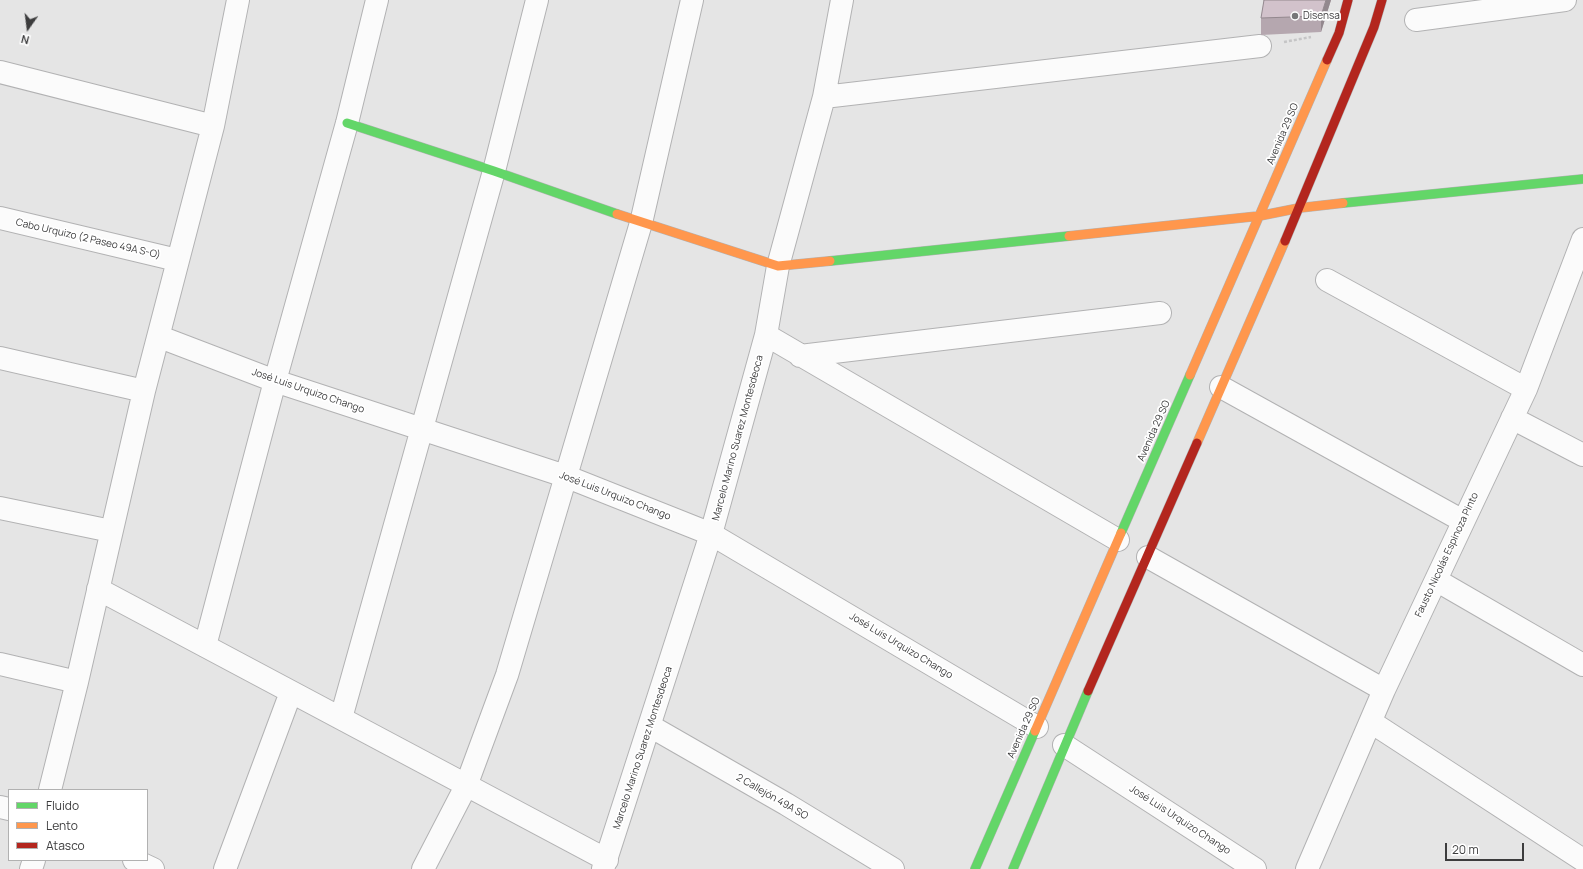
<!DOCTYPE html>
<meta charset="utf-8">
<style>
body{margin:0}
#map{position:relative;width:1583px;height:869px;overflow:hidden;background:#e5e5e5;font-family:Manrope,sans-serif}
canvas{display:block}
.legend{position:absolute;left:8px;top:789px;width:140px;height:72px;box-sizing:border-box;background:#fff;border:1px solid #b1b1b1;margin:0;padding:5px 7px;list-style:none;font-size:12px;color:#3c3c3d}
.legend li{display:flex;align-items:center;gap:8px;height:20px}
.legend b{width:20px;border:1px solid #b1b1b1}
.north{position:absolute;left:8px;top:8px;width:40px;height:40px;-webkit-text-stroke:3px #fff;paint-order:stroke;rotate:194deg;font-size:11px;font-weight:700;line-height:16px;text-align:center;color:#3c3c3d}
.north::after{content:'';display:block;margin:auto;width:14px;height:18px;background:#3c3c3d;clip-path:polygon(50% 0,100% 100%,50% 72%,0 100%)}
.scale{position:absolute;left:1445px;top:843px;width:79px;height:18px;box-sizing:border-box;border:2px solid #3c3c3d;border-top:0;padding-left:5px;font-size:12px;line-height:14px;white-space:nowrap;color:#3c3c3d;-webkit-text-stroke:3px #fff;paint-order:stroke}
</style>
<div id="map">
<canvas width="1583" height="869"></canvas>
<ul class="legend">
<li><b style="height:5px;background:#63d668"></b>Fluido</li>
<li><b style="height:5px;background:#ff974d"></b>Lento</li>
<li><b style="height:5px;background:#b3261e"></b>Atasco</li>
</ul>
<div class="north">N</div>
<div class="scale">20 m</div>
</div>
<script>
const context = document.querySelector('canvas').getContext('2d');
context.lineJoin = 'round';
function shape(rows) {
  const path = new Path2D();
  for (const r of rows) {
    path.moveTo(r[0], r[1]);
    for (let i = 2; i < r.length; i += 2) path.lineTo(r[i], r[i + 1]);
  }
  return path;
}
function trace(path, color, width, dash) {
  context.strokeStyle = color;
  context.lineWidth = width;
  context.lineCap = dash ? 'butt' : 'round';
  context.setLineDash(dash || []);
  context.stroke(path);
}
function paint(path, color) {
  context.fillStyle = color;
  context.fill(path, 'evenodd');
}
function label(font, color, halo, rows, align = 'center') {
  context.font = font + ' Manrope,sans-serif';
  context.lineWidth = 3.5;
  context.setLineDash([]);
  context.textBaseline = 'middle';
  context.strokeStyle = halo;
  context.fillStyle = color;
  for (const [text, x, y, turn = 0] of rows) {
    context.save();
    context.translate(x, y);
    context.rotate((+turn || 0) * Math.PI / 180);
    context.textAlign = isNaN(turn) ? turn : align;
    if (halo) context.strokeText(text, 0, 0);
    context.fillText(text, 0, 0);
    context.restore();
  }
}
const street = shape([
 [1416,20,1565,0],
 [0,72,213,126],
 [824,97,1260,46],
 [0,218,177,260],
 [1327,280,1526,389],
 [766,335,1118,540],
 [160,337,275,381,565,476,711,534,1037,727],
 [800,356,1160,313],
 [0,358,144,391],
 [1221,387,1463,521],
 [1512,418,1583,455],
 [0,508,111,531],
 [1148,557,1384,690],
 [1436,580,1583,665],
 [98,589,607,860],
 [205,646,275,381,347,123,377,0],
 [0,664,77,682],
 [341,718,494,171,537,0],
 [1371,722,1583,860],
 [650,726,786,804,893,869],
 [1064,745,1255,869],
 [50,790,77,682,144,391,213,126,238,0],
 [0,807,9,809],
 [134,860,153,869],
 [31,869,34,860],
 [225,869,291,692],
 [423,869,466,786,507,675,641,223,692,0],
 [603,869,711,534,766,335,778,266,824,97,842,0],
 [1307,869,1384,690,1526,389,1583,239]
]);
const fast = shape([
 [347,123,494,171,617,214],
 [1343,203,1583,179],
 [830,261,1069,236],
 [1121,533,1190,375],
 [975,869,1035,731],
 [1013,869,1088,691]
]);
const slow = shape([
 [617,214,778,266,830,261],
 [1069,236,1259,216,1299,208,1343,203],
 [1190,375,1327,60],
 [1197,443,1285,241],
 [1035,731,1121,533]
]);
const jam = shape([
 [1327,60,1339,33,1348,0],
 [1285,241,1374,27,1382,0],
 [1088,691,1197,443]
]);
trace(street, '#b2b2b3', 24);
trace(fast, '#b2b2b3', 10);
trace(slow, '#b2b2b3', 10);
trace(jam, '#b2b2b3', 10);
trace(shape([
 [1284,42,1311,37]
]), '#c5c5c6', 2.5, [3, 2]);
trace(street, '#fbfbfb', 22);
trace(fast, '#63d668', 9);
trace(slow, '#ff974d', 9);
trace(jam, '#b3261e', 9);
paint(shape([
 [1331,0,1321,32,1261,35,1261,18]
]), '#b5a7af');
paint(shape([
 [1326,0,1331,0,1321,32,1321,16]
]), '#93888e');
const building = shape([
 [1264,0,1326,0,1321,16,1261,18,1264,0]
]);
paint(building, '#d2c2cb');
trace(building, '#93888e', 1);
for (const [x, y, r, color] of [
 [1295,16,4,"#777778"]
]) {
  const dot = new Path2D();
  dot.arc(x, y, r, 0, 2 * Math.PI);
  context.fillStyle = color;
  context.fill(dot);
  trace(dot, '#fff', 1.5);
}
label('10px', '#3c3c3d', '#fff', [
 ["Disensa",1303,16]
], 'left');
label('10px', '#3c3c3d', '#fff', [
 ["Avenida 29 SO",1283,134,-67],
 ["Cabo Urquizo (2 Paseo 49A S-O)",88,239,13],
 ["José Luis Urquizo Chango",308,391,19],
 ["Avenida 29 SO",1154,431,-66],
 ["Marcelo Marino Suarez Montesdeoca",738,438,-75],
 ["José Luis Urquizo Chango",615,496,21],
 ["Fausto Nicolás Espinoza Pinto",1447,555,-65],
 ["José Luis Urquizo Chango",901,646,31],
 ["Avenida 29 SO",1024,728,-66],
 ["Marcelo Marino Suarez Montesdeoca",643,748,-72],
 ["2 Callejón 49A SO",772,797,30],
 ["José Luis Urquizo Chango",1180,820,33]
]);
</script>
